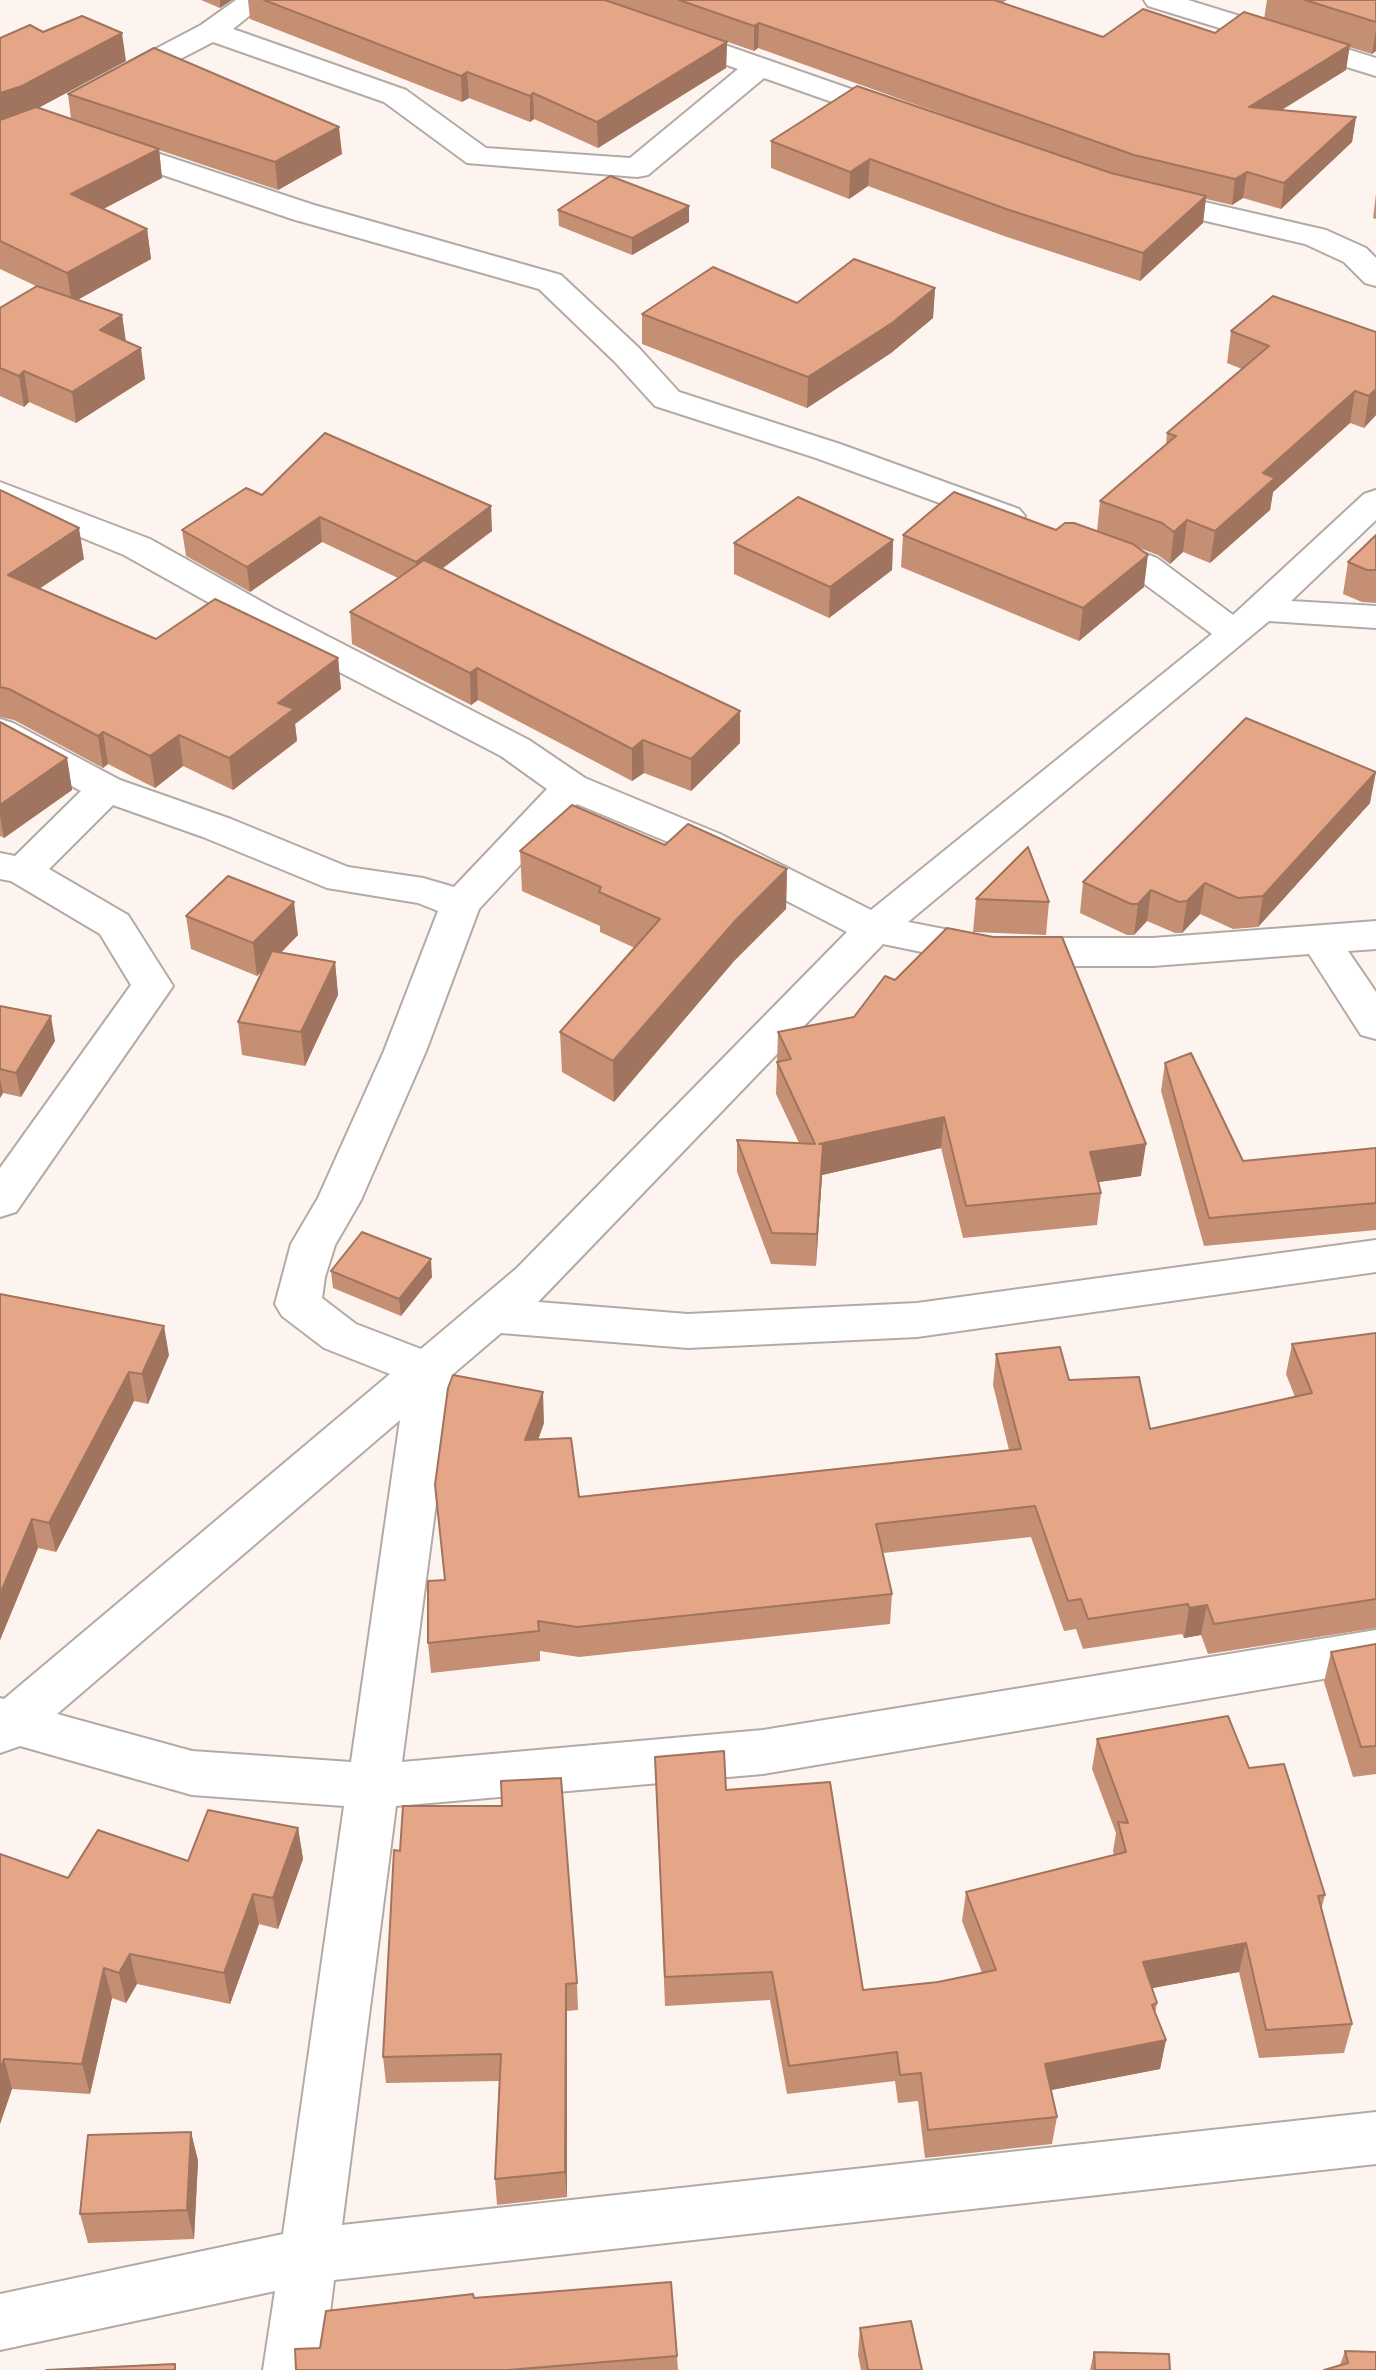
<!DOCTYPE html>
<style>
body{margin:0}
canvas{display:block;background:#fef4ef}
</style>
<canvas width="1376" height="2370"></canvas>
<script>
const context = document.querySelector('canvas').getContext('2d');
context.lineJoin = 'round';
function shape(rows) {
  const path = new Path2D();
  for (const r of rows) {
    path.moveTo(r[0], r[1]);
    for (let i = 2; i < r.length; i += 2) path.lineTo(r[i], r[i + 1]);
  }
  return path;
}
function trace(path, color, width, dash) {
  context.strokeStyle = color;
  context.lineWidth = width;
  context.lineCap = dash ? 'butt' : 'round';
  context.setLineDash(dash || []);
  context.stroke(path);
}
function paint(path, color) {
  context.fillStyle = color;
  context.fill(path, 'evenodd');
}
const street = shape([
 [236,0,269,0,233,29,406,90,486,148,630,158,738,69,559,6,555,0,596,0,911,110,915,116,911,122,889,122,764,78,648,175,637,177,467,163,384,102,213,42,126,87,116,90,106,87,101,81,106,75,201,25,236,0],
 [1144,0,1188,0,1376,58,1376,76,1148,6,1144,0],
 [39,114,314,205,561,275,639,348,679,392,840,444,1019,509,1025,516,1019,523,1007,527,995,523,816,458,655,406,615,362,539,289,292,219,40,133,0,147,0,127,39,114],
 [1148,189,1326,230,1366,248,1376,258,1376,286,1365,283,1344,262,1305,244,1137,205,1132,198,1137,191,1148,189],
 [0,482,150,539,273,608,529,740,585,778,720,834,871,910,1212,634,1131,574,1077,554,1072,546,1077,538,1090,535,1103,538,1157,558,1233,615,1364,494,1376,490,1376,520,1291,601,1376,606,1376,628,1269,621,908,922,990,938,1153,938,1376,921,1376,949,1348,951,1376,992,1376,1039,1361,1035,1309,954,1153,966,990,966,883,944,538,1302,688,1314,917,1303,1376,1240,1376,1272,917,1337,688,1348,501,1333,453,1374,402,1762,763,1730,1376,1630,1376,1670,763,1774,396,1806,342,2225,1376,2112,1376,2164,334,2280,323,2370,263,2370,275,2291,0,2350,0,2294,283,2234,344,1806,192,1795,20,1746,0,1753,0,1698,4,1699,390,1374,324,1348,282,1316,275,1304,291,1244,318,1198,384,1051,438,911,418,903,327,888,203,837,113,805,49,869,128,915,173,986,16,1212,0,1217,0,1168,131,985,100,934,11,881,0,879,0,853,15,856,81,791,0,747,0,719,13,723,120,780,231,819,348,867,423,878,454,887,547,789,501,756,247,624,124,555,0,504,0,482],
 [577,804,692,852,847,932,517,1268,421,1349,356,1324,322,1298,325,1277,335,1245,361,1200,426,1051,479,909,577,804],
 [400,1420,351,1762,192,1751,57,1714,400,1420]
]);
trace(street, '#b3aaa6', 4);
paint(street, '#fff');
paint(shape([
 [201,0,232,0,220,8],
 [248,0,605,0,727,42,726,68,598,148,534,119,530,122,469,98,462,102,250,19],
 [606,0,1007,0,1002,3,1103,37,1215,33,1264,19,1267,0,1376,0,1376,51,1372,54,1349,47,1346,70,1282,110,1356,117,1352,142,1281,209,1243,198,1232,205,1206,199,1203,223,1140,281,1004,236,868,186,849,199,771,168,771,141,1067,159,758,48,754,51],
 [43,32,126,61,38,108,71,119,68,94,342,154,278,190,159,150,162,178,103,209,147,229,151,259,77,300,122,315,126,341,145,379,76,423,29,402,24,407,0,396,0,308,36,286,0,269,0,38],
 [1376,194,1376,219,1373,218],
 [558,210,689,222,632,255,559,226],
 [935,288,933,318,891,353,807,408,642,344,642,314,797,303],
 [1231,331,1376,332,1376,415,1364,428,1350,423,1273,492,1270,510,1210,563,1183,552,1170,564,1158,555,1139,548,1144,587,1079,641,901,567,903,535,1056,530,1097,531,1100,501,1166,445,1167,433,1242,369,1227,363],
 [0,490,84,559,39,589,156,639,338,658,341,689,295,724,297,741,233,790,183,766,155,788,108,764,103,768,14,720,0,717],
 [262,495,492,531,442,569,740,711,740,743,691,791,644,773,632,781,478,700,471,705,352,644,350,612,398,578,322,542,250,592,186,556,182,530],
 [1376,535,1376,603,1362,602,1343,594,1348,562],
 [893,540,892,570,829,618,734,574,734,543],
 [0,722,67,758,72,790,4,838,0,836],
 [1370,803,1258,927,1233,929,1200,914,1182,933,1175,933,1147,921,1134,935,1127,935,1080,913,1083,882],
 [665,845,787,869,786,909,734,961,614,1102,562,1072,560,1032,635,948,600,932,600,926,522,891,520,851],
 [976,899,1049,902,1046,935,973,932],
 [186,916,298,935,281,953,335,962,338,995,305,1066,242,1055,238,1022,262,971,257,976,191,949],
 [0,1006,55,1041,21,1097,3,1093,0,1098],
 [778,1032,1141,1176,1098,1182,1101,1193,1097,1225,963,1238,941,1148,822,1175,816,1266,771,1264,737,1172,737,1140,799,1143,776,1094],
 [1165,1063,1243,1161,1376,1148,1376,1230,1204,1246,1161,1091],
 [331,1271,432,1277,401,1316,333,1288],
 [0,1294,169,1355,148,1404,134,1401,56,1552,38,1548,0,1640],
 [1376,1333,1376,1628,1208,1654,1201,1635,1184,1638,1182,1634,1083,1649,1076,1629,1064,1631,1031,1537,883,1553,892,1594,890,1624,579,1657,540,1651,540,1661,431,1673,428,1643,544,1423,538,1440,579,1497,1009,1450,993,1385,996,1354,1069,1380,1150,1429,1295,1397,1286,1374,1292,1344],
 [1376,1644,1376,1774,1353,1777,1324,1682,1331,1652],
 [1097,1739,1249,1768,1325,1895,1321,1910,1352,2024,1344,2053,1259,2058,1239,1972,1152,1988,1157,2003,1155,2014,1166,2040,1160,2069,1051,2090,1057,2117,1052,2144,925,2158,918,2101,898,2103,895,2081,787,2094,770,2000,665,2006,655,1757,726,1790,863,1990,938,1982,982,1973,962,1921,966,1892,1114,1855,1113,1851,1116,1833,1092,1769],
 [298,1828,303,1859,278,1929,259,1924,230,2004,137,1984,126,2003,112,1998,90,2094,12,2089,0,2124,0,1854,68,1878,188,1861],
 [394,1850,577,1983,578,2010,567,2011,567,2197,497,2205,495,2179,499,2081,386,2083,383,2057],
 [191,2132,198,2161,194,2239,88,2243,80,2214],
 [474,2298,677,2356,678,2370,296,2370,320,2348],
 [860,2328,922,2370,861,2370,858,2355],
 [1345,2351,1376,2352,1340,2365],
 [1094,2352,1170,2370,1090,2370]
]), '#c58f74');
paint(shape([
 [220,0,232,0,220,8],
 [759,23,758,48,754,51,754,26],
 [1376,29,1376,51,1372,54],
 [122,33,126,61,27,114,0,124,0,93],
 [727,42,726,68,598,148,597,122],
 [1350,45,1346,70,1245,132,1249,107],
 [467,72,469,98,462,102,461,76],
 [533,93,534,119,530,122,530,96],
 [1356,117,1352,142,1281,209,1284,183],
 [339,127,342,154,278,190,275,162],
 [159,149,162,178,75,224,71,194],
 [870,159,868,186,849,199,850,172],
 [1247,172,1243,198,1232,205,1235,179],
 [1206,196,1203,223,1140,281,1143,253],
 [689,206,689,222,632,255,632,238],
 [147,229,151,259,72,303,67,273],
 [935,288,933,318,891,353,807,408,808,377],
 [122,315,126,345,100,330],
 [141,348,145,379,76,423,72,392],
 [24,371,29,402,24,407,19,376],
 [1376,389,1376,415,1364,428,1369,396],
 [1355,391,1350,423,1273,492,1270,510,1210,563,1215,531,1263,473],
 [491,506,492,531,417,587,416,562],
 [320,517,322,542,250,592,247,567],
 [1187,520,1183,552,1170,564,1174,532],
 [79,528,84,559,13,606,8,575],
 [893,540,892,570,829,618,830,587],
 [1148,555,1144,587,1079,641,1083,608],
 [338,658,341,689,295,724,297,741,233,790,229,758,278,703],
 [477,668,478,700,471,705,470,673],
 [740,711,740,743,691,791,691,759],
 [103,732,108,764,103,768,98,736],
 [179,735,183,766,155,788,150,756],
 [643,740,644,773,632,781,632,749],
 [67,758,72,790,4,838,0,816,0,805],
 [1376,772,1370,803,1258,927,1263,896],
 [787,869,786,909,734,961,614,1102,613,1061,735,921],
 [1205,883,1200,914,1182,933,1187,901],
 [1151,890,1147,921,1134,935,1138,904],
 [294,902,298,935,257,976,253,943],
 [335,962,338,995,305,1066,301,1032],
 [51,1016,55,1041,21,1097,16,1073],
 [0,1079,3,1093,0,1098],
 [944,1117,941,1148,822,1175,816,1266,819,1144],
 [1146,1144,1141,1176,1086,1184,1090,1152],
 [431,1259,432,1277,401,1316,399,1299],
 [164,1326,169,1355,148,1404,142,1374],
 [129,1372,134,1401,56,1552,49,1523],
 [543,1392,544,1423,527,1470,525,1440],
 [32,1519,38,1548,0,1640,0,1594],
 [1207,1605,1201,1635,1184,1638,1189,1608],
 [298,1828,303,1859,278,1929,273,1898],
 [253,1894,259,1924,230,2004,224,1973],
 [1246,1943,1239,1972,1137,1991,1143,1962],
 [130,1954,137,1984,126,2003,119,1973],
 [104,1968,112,1998,90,2094,82,2064],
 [566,1984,567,2011,567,2197,565,2172],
 [1166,2040,1160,2069,1041,2092,1045,2064],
 [4,2059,12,2089,0,2124,0,2069],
 [191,2132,198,2161,194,2239,187,2210]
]), '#a0745e');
const building = shape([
 [264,0,605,0,727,42,597,122,533,93,530,96,467,72,461,76,264,0],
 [679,0,994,0,1103,37,1143,9,1215,33,1244,12,1350,45,1249,107,1356,117,1284,183,1247,172,1235,179,1134,155,759,23,754,26,679,0],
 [1305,0,1376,0,1376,22,1305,0],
 [82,16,122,33,22,86,0,93,0,38,30,25,43,32,82,16],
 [154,48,339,127,275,162,68,94,154,48],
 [857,86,1111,173,1206,196,1143,253,1006,209,870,159,850,172,771,141,857,86],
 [36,107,159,149,71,194,147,229,67,273,0,241,0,120,36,107],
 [610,176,689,206,632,238,558,210,610,176],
 [854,259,935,288,892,323,808,377,642,314,713,267,797,303,854,259],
 [37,286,122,315,100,330,141,348,72,392,24,371,19,376,0,368,0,308,37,286],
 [1273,296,1376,332,1376,389,1369,396,1355,391,1263,473,1275,478,1215,531,1187,520,1174,532,1162,523,1100,501,1176,436,1167,433,1269,346,1231,331,1273,296],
 [325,433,491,506,416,562,320,517,247,567,182,530,246,488,262,495,325,433],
 [0,490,79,528,8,575,156,639,215,599,338,658,278,703,294,709,229,758,179,735,150,756,103,732,98,736,9,689,0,687,0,490],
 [954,492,1056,530,1065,523,1074,523,1133,544,1148,555,1083,608,903,535,954,492],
 [798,497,893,540,830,587,734,543,798,497],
 [1376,535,1376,570,1367,570,1348,562,1376,535],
 [424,560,740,711,691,759,643,740,632,749,477,668,470,673,350,612,424,560],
 [1246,718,1376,772,1263,896,1238,898,1205,883,1187,901,1179,902,1151,890,1138,904,1131,904,1083,882,1246,718],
 [0,722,67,758,0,805,0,722],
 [572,805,665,845,688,824,787,869,735,921,613,1061,560,1032,660,919,599,892,601,887,520,851,572,805],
 [1028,847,1049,902,976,899,1028,847],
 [228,876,294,902,253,943,186,916,228,876],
 [947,928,993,937,1062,937,1146,1144,1090,1152,1101,1193,966,1206,944,1117,819,1144,823,1144,817,1234,772,1233,737,1140,815,1144,777,1062,791,1059,778,1032,854,1017,885,976,895,980,947,928],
 [272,951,335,962,301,1032,238,1022,272,951],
 [0,1006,51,1016,16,1073,0,1069,0,1006],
 [1191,1053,1243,1161,1376,1148,1376,1203,1209,1218,1165,1063,1191,1053],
 [362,1232,431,1259,399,1299,331,1271,362,1232],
 [0,1294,164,1326,142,1374,129,1372,49,1523,32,1519,0,1594,0,1294],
 [1376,1333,1376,1599,1214,1624,1207,1605,1189,1608,1188,1604,1088,1619,1081,1599,1068,1601,1035,1506,876,1524,892,1594,577,1627,538,1621,539,1631,428,1643,428,1581,445,1580,435,1485,448,1388,453,1375,543,1392,525,1440,571,1438,579,1497,1021,1449,996,1354,1060,1347,1069,1380,1139,1377,1150,1429,1312,1393,1292,1344,1376,1333],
 [1376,1644,1376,1746,1361,1747,1331,1652,1376,1644],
 [1228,1716,1249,1768,1284,1764,1325,1895,1318,1896,1352,2024,1266,2030,1246,1943,1143,1962,1157,2003,1152,2005,1166,2040,1045,2064,1057,2117,928,2130,921,2073,900,2075,897,2052,789,2066,772,1972,665,1977,655,1757,724,1751,726,1790,830,1782,863,1990,938,1982,996,1970,966,1892,1126,1852,1118,1822,1128,1823,1097,1739,1228,1716],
 [561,1778,577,1983,566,1984,565,2172,495,2179,501,2054,383,2057,394,1850,400,1851,403,1806,502,1806,501,1781,561,1778],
 [208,1810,298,1828,273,1898,253,1894,224,1973,130,1954,119,1973,104,1968,82,2064,4,2059,0,2069,0,1854,68,1878,98,1830,188,1861,208,1810],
 [191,2132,187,2210,80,2214,88,2135,191,2132],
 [671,2282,677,2356,508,2370,296,2370,295,2349,320,2348,326,2311,473,2294,474,2298,671,2282],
 [911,2321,922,2370,868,2370,860,2328,911,2321],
 [1345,2351,1376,2352,1376,2370,1324,2370,1348,2363,1345,2351],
 [1094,2352,1169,2354,1170,2370,1095,2370,1094,2352],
 [175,2364,175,2370,46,2370,175,2364]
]);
paint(building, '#e5a687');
trace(building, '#a0745e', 2);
</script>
